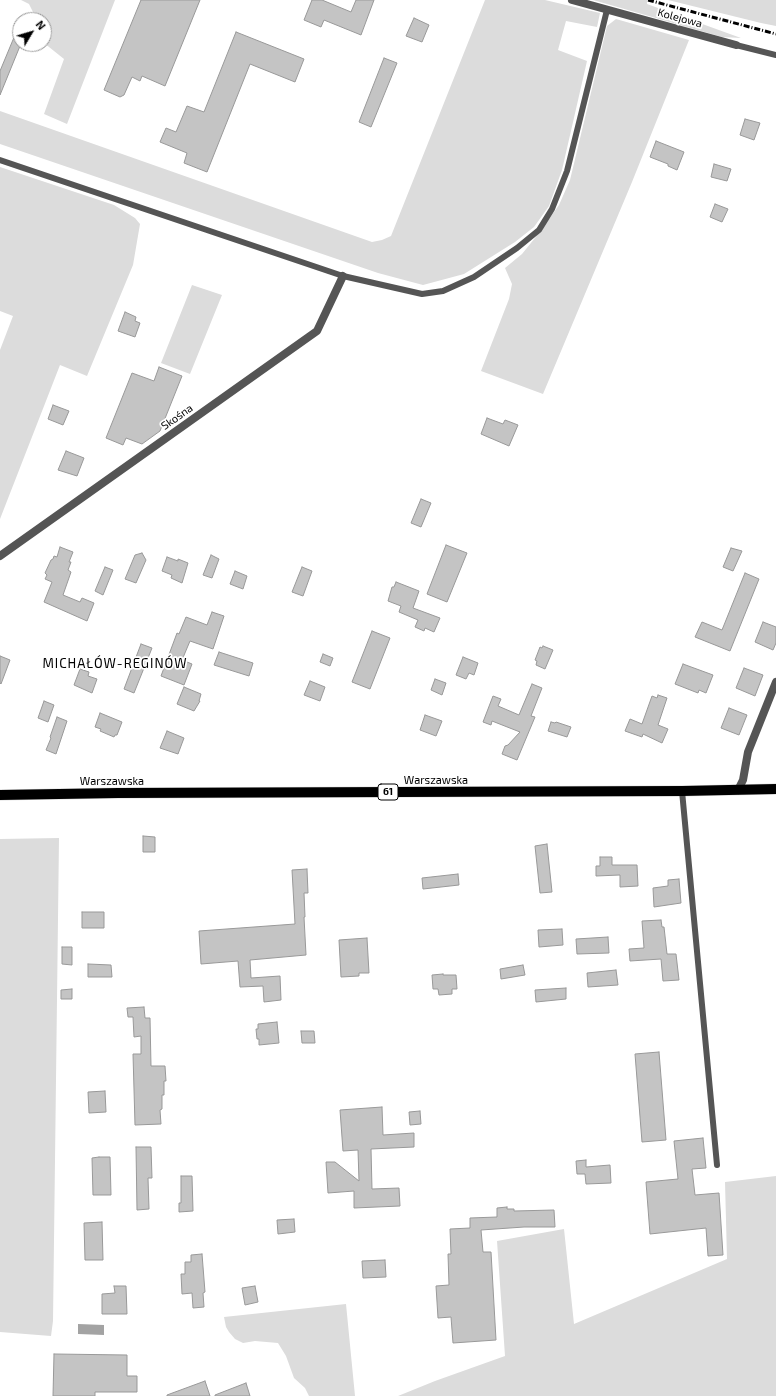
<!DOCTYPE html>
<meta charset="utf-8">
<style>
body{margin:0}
#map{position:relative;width:776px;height:1396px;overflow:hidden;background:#fff;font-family:"Exo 2",sans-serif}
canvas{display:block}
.north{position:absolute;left:12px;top:12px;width:40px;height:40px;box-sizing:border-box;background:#fff;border:1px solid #999;border-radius:50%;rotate:52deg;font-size:11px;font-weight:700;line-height:16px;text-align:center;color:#000}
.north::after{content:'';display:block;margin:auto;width:14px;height:18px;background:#000;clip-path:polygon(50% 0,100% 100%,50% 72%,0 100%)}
</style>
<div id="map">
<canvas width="776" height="1396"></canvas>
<div class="north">N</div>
</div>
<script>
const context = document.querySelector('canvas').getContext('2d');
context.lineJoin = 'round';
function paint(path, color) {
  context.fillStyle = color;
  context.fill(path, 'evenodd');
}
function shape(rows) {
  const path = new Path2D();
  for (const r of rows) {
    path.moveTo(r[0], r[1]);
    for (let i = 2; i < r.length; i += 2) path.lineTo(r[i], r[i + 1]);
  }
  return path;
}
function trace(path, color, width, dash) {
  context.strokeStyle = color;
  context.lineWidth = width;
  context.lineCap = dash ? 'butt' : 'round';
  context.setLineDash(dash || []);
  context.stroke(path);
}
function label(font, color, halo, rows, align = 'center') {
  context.font = font + ' "Exo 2",sans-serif';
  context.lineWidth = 3.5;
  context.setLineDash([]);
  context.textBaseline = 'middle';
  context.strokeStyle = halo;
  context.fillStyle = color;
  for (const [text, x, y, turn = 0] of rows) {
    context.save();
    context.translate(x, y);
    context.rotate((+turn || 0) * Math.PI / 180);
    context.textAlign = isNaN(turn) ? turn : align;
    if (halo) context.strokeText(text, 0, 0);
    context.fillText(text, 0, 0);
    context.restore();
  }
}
paint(shape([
 [21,0,115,0,67,124,44,114,64,59,44,43,44,20,37,20,29,4],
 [485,0,545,0,600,13,597,27,566,21,558,50,587,61,562,170,549,206,534,227,515,242,464,274,423,285,378,273,0,144,0,111,372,242,382,240,391,236],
 [593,0,647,0,647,4,741,38,722,37],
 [668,0,776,0,776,26,761,23],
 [616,19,689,40,632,182,543,394,481,371,509,299,512,284,505,268,522,254,539,233,559,205,570,180,607,26],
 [0,167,114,205,135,218,140,224,133,265,87,376,60,365,0,519,0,350,13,316,0,311],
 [192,285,222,295,190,374,161,363],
 [59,838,53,1321,51,1336,0,1332,0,839],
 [776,1176,776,1396,398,1396,435,1381,505,1356,497,1241,564,1229,574,1324,727,1259,725,1182],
 [346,1304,355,1396,309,1396,305,1388,294,1378,286,1356,278,1343,255,1341,243,1343,235,1339,229,1332,226,1327,224,1317]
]), '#dcdcdc');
paint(shape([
 [78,1324,104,1325,104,1335,78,1334]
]), '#a3a3a3');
const building = shape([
 [141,0,200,0,165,86,142,76,140,81,132,77,124,95,120,97,104,90,141,0],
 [312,0,322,0,351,12,356,0,374,0,361,35,324,20,321,27,304,20,312,0],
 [414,18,429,25,422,42,406,36,414,18],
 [20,23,20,46,0,95,0,71,20,23],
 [236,32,304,59,295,82,250,64,207,172,184,163,187,153,160,142,166,128,176,132,187,106,204,112,236,32],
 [384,58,397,63,371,127,359,122,384,58],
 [745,119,760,123,754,140,740,135,745,119],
 [656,141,684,152,677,170,668,166,668,164,650,157,656,141],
 [714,164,731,169,727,181,711,177,714,164],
 [715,204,728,209,722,222,710,217,715,204],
 [125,312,136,317,135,321,140,323,135,337,118,331,125,312],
 [159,367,182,376,160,431,142,444,126,438,123,445,106,438,132,373,154,381,159,367],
 [53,405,69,411,63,425,48,419,53,405],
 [487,418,503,424,505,420,518,425,509,446,481,434,487,418],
 [66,451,84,458,77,476,58,470,66,451],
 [421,499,431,503,421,527,411,523,421,499],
 [446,545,467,553,447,602,427,594,446,545],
 [60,547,73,552,69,562,71,562,68,570,71,572,63,595,80,602,82,598,94,603,87,621,44,602,52,582,45,579,47,575,45,573,51,560,53,559,54,556,57,557,60,547],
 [731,548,742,551,733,571,723,567,731,548],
 [142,553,146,560,136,583,125,579,135,555,142,553],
 [211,555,219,559,212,578,203,575,211,555],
 [167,557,178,561,178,559,188,563,182,583,171,578,172,575,162,571,167,557],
 [105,567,113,570,103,595,95,591,105,567],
 [302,567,312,571,303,596,292,592,302,567],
 [235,571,247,576,243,589,230,584,235,571],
 [745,573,759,579,730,651,695,637,702,622,722,630,745,573],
 [396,582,419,591,413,608,440,618,434,632,425,628,424,631,415,627,418,620,399,612,401,606,388,601,392,587,394,587,396,582],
 [212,612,224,616,213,649,190,641,182,660,192,664,184,685,161,676,177,633,179,634,186,617,207,625,212,612],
 [763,622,776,627,776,643,773,650,755,642,763,622],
 [372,631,390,638,370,689,352,682,372,631],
 [141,644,152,648,134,693,124,689,141,644],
 [543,646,553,650,545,669,536,665,537,661,535,660,540,647,542,648,543,646],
 [219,652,253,663,249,676,214,665,219,652],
 [323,654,333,658,330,666,320,662,323,654],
 [0,656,10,660,1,684,0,683,0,656],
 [463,657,478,663,474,675,469,673,466,679,456,675,463,657],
 [683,664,713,675,706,693,699,690,698,693,675,684,683,664],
 [744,668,763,675,755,696,736,688,744,668],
 [80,669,89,672,88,676,97,679,92,693,74,685,80,669],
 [435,679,446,683,442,695,431,690,435,679],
 [310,681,325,687,320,701,304,695,310,681],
 [532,684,542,688,531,716,535,717,517,760,502,754,505,746,508,745,520,732,492,721,491,725,483,722,493,696,501,699,498,706,519,715,532,684],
 [184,687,201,694,199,701,200,701,194,711,177,704,184,687],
 [658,695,667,698,658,725,668,729,662,743,643,734,642,737,625,731,630,719,642,724,652,696,657,698,658,695],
 [44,701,54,705,48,722,38,718,44,701],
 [729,708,747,715,739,735,721,728,729,708],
 [100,713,122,722,117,735,115,735,114,737,100,731,101,729,95,727,100,713],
 [425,715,442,721,436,736,420,730,425,715],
 [57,717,67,721,56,754,46,750,51,738,50,737,57,717],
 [551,722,555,723,556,722,571,727,567,737,548,731,551,722],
 [167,731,184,738,178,754,160,748,167,731],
 [143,836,155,837,155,852,143,852,143,836],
 [547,844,552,892,540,893,535,846,547,844],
 [600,857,612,857,612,865,637,865,638,886,620,887,620,875,596,876,596,866,600,866,600,857],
 [307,869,308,893,304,893,305,917,304,917,306,955,250,960,251,978,280,976,281,1000,264,1002,263,986,240,987,238,961,201,964,199,931,295,924,292,870,307,869],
 [458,874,459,885,423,889,422,878,458,874],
 [679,879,681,903,654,907,653,888,668,886,668,880,679,879],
 [82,912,104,912,104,928,82,928,82,912],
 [661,920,662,927,664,927,667,954,676,954,679,980,663,981,661,959,630,961,629,949,644,948,642,921,661,920],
 [562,929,563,945,539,947,538,930,562,929],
 [608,937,609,953,577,954,576,939,608,937],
 [367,938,369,973,359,973,359,976,341,977,339,940,367,938],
 [62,947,72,947,72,965,62,964,62,947],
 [88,964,111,965,112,977,88,977,88,964],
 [523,965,525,975,501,979,500,969,523,965],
 [616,970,618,985,588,987,587,973,616,970],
 [443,974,443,975,456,975,457,989,452,989,452,994,439,995,438,989,433,989,432,975,443,974],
 [566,988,566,999,536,1002,535,990,566,988],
 [72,989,72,999,61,999,61,990,72,989],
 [144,1007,145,1018,150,1018,151,1066,165,1066,166,1081,164,1081,164,1095,162,1095,162,1109,160,1110,161,1124,135,1125,133,1054,141,1054,141,1036,134,1037,133,1017,128,1017,127,1008,144,1007],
 [277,1022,279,1043,259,1045,259,1039,257,1039,256,1029,258,1029,258,1024,277,1022],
 [301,1031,314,1031,315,1043,302,1043,301,1031],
 [659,1052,666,1140,642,1142,635,1054,659,1052],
 [105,1091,106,1112,89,1113,88,1092,105,1091],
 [382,1107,383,1135,414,1133,414,1147,371,1149,372,1189,399,1188,400,1206,354,1208,354,1191,328,1193,326,1162,335,1162,359,1181,358,1150,343,1151,340,1110,382,1107],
 [420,1111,421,1124,410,1125,409,1112,420,1111],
 [703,1138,706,1168,692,1169,695,1195,719,1193,723,1255,708,1256,706,1228,650,1234,646,1182,678,1179,674,1141,703,1138],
 [136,1147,151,1147,152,1178,148,1178,149,1209,137,1210,136,1147],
 [99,1157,110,1157,111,1195,93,1195,92,1158,99,1157],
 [586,1160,586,1167,610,1165,611,1183,586,1184,585,1174,577,1174,576,1161,586,1160],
 [181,1176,192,1176,193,1211,179,1212,179,1203,181,1203,181,1176],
 [507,1207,507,1209,514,1209,514,1211,554,1210,555,1227,524,1227,481,1230,483,1252,491,1252,496,1340,453,1343,451,1317,438,1318,436,1286,449,1285,448,1254,451,1254,450,1229,470,1228,470,1218,497,1217,497,1208,507,1207],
 [294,1219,295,1232,278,1234,277,1220,294,1219],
 [102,1222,103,1260,85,1260,84,1223,102,1222],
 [202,1254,205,1292,203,1293,204,1307,193,1308,192,1293,182,1294,181,1274,185,1274,185,1262,191,1262,191,1255,202,1254],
 [385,1260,386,1277,363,1278,362,1261,385,1260],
 [114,1286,126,1286,127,1314,102,1314,102,1294,115,1293,114,1286],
 [255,1286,258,1302,245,1305,242,1288,255,1286],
 [54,1354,127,1355,127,1376,137,1376,137,1392,95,1392,95,1396,53,1396,54,1354],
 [205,1381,210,1396,167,1396,167,1395,205,1381],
 [246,1383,250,1396,215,1396,215,1395,246,1383]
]);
paint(building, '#c4c4c4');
trace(building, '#999', 1);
const primary = shape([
 [0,795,118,793,682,791,776,789]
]);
trace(primary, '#dbdbdb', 11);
trace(shape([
 [736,45,776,55],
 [0,160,343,276,422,294,443,291,474,277,517,248,539,230,552,209,567,171,607,10],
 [682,791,717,1165]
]), '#555', 6);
trace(shape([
 [572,0,736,45],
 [0,556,317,331,343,276],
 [738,790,743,780,748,752,776,682]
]), '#555', 8);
trace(primary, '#000', 10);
trace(shape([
 [648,0,776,34]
]), '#000', 3, [6, 2, 1, 2]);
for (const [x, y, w] of [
 [388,792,20]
]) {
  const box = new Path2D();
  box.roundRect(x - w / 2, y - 8, w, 16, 3);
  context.fillStyle = '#fff';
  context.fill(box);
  trace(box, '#000', 1);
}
label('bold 10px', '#000', null, [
 ["61",388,792]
]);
label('11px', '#000', '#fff', [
 ["Kolejowa",680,18,15],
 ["Skośna",177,417,-35],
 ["Warszawska",436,780],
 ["Warszawska",112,781]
]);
context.letterSpacing = '1px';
label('13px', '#000', '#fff', [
 ["MICHAŁÓW-REGINÓW",115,664]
]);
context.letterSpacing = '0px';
</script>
